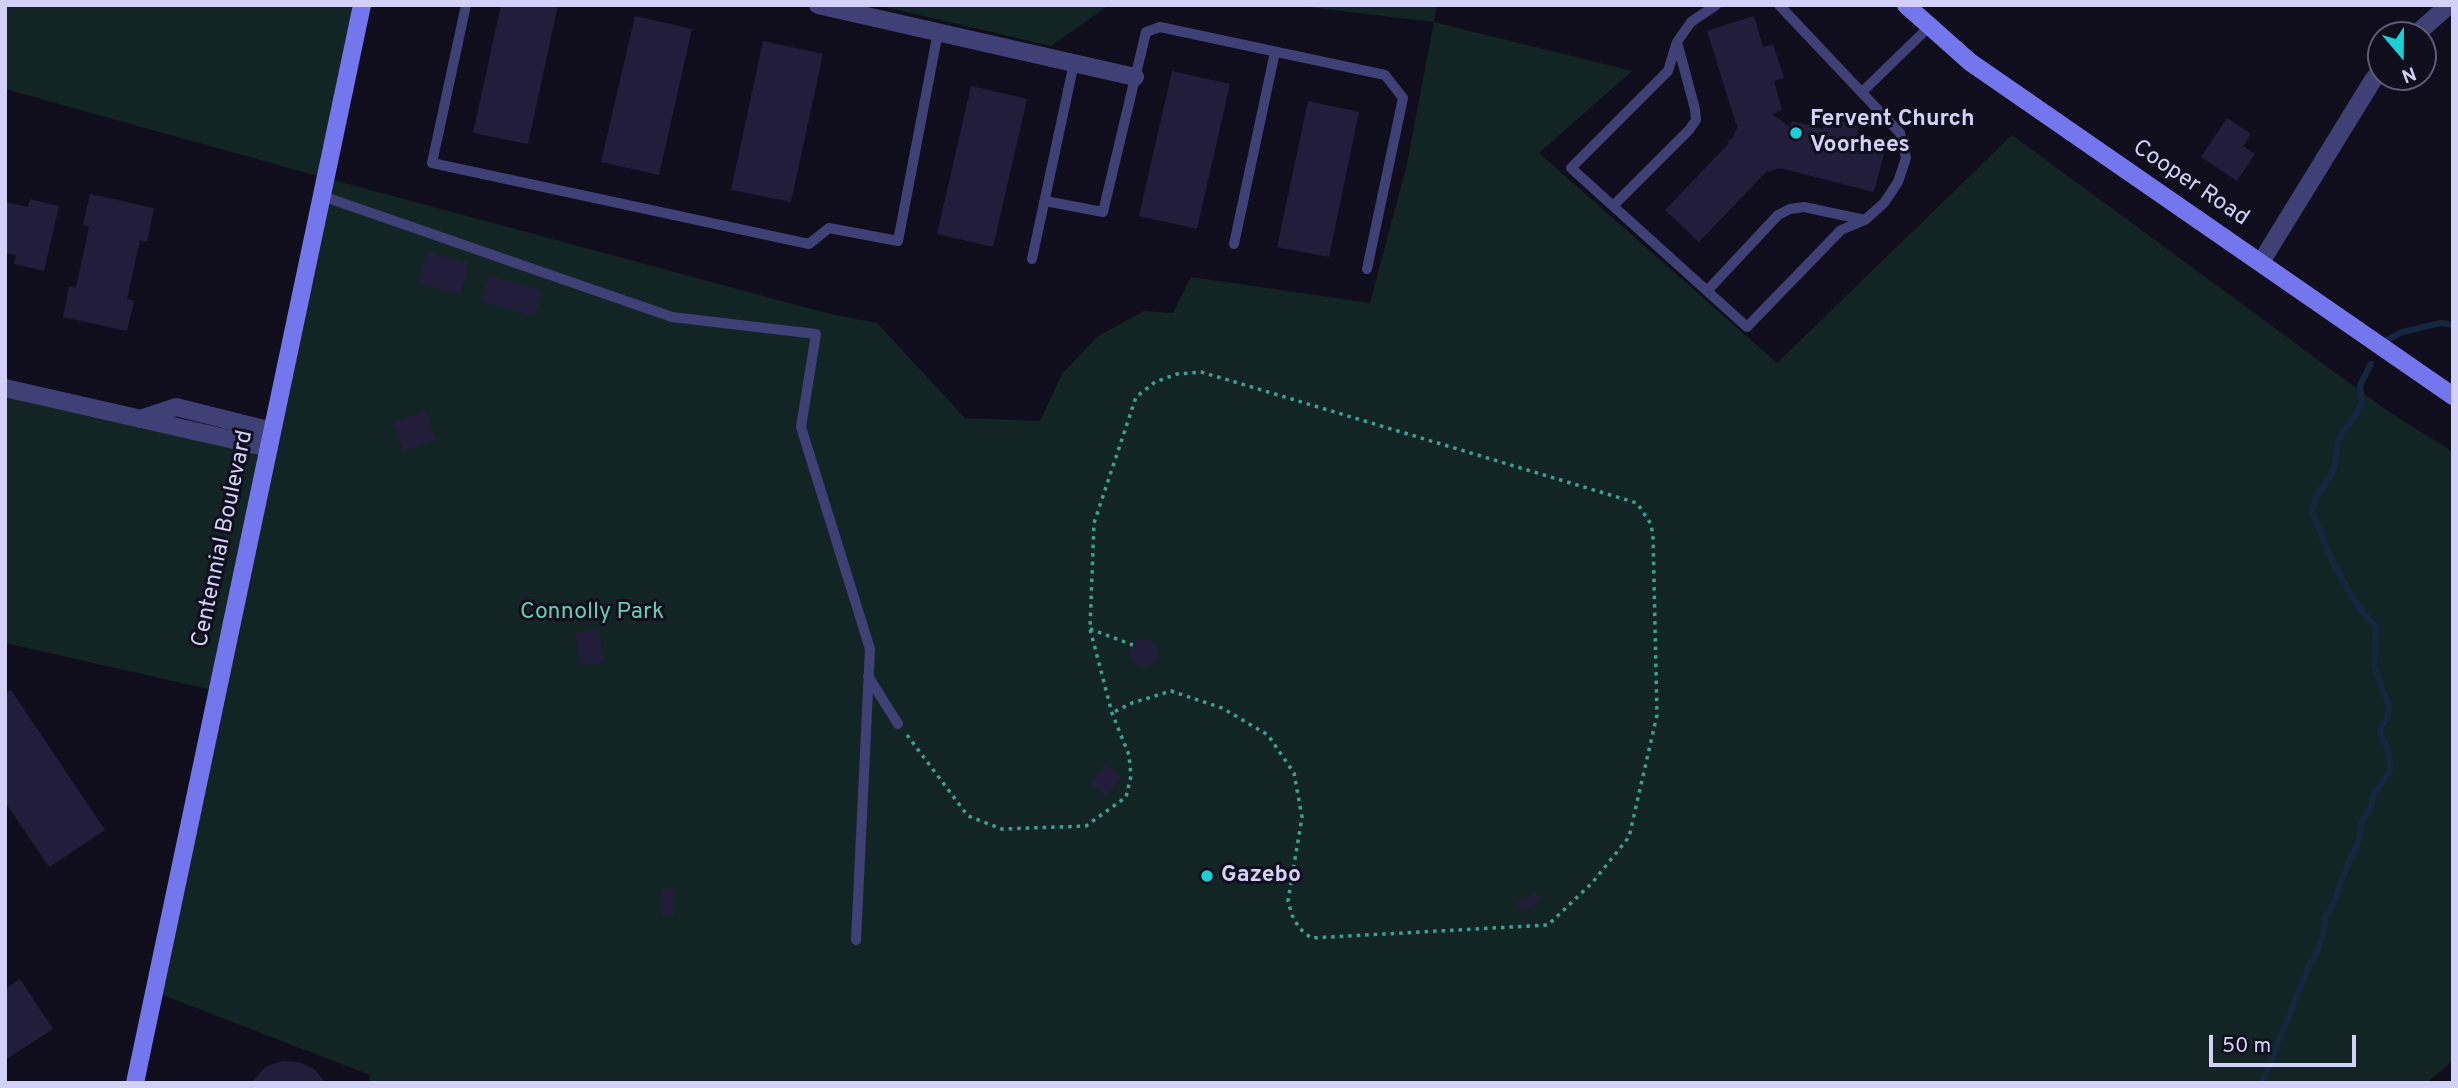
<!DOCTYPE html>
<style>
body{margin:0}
#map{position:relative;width:2458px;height:1088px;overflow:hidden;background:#100e1c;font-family:Overpass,sans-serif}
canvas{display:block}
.frame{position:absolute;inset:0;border:7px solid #d3d0f9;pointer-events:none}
.north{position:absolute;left:2367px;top:21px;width:70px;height:70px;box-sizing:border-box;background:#100e1c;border:2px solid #5e5c74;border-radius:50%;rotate:160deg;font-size:19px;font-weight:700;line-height:28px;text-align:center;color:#d3d0f9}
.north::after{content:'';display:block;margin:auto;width:24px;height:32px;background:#1dced7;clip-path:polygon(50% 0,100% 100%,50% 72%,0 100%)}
.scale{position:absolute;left:2209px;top:1035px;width:147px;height:32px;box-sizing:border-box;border:4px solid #d3d0f9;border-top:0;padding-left:9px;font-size:21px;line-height:24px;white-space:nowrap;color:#d3d0f9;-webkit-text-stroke:5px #100e1c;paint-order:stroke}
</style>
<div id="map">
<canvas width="2458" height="1088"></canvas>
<div class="frame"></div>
<div class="north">N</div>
<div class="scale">50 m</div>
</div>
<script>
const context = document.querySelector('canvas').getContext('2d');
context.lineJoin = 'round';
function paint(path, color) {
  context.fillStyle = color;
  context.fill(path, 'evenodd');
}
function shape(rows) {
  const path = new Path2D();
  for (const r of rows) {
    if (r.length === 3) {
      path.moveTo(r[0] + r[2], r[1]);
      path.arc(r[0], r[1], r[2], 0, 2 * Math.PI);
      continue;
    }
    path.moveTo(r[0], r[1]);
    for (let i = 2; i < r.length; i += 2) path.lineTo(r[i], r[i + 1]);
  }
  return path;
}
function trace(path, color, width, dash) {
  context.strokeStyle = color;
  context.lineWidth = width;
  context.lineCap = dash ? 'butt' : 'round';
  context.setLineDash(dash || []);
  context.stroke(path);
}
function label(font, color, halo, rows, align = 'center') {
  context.font = font + ' Overpass,sans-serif';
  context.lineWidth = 6;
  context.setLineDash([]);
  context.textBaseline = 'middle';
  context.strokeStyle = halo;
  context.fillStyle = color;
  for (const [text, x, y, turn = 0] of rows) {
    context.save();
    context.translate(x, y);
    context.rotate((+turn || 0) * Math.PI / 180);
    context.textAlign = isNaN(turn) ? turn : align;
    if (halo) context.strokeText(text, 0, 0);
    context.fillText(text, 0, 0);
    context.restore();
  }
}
paint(shape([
 [5,5,362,5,326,178,830,314,877,323,965,418,1040,421,1062,374,1098,336,1144,311,1173,313,1191,277,1370,303,1407,164,1434,22,1292,5,1437,5,1434,22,1632,71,1539,153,1777,363,2012,135,2389,412,2453,452,2453,1061,2426,1083,369,1083,370,1075,152,991,217,691,5,643,5,388,268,448,325,178,5,89],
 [877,5,1109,5,1051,46]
]), '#122524');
trace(shape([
 [2387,340,2402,332,2441,323,2453,325],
 [2262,1083,2308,968,2317,952,2323,935,2325,917,2334,903,2343,876,2359,840,2362,822,2371,807,2373,796,2391,769,2388,749,2380,734,2380,728,2387,719,2389,706,2374,667,2376,627,2359,608,2350,593,2332,560,2312,513,2316,496,2329,478,2335,465,2338,440,2362,404,2360,385,2371,364]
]), '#152740', 6);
paint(shape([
 [501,5,558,5,528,144,473,133],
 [635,16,692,29,659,175,601,162],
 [1754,16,1763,47,1773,44,1784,78,1774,81,1782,110,1772,114,1790,127,1792,121,1823,129,1826,118,1859,126,1856,138,1886,146,1874,192,1780,168,1766,172,1699,242,1665,210,1729,143,1727,140,1732,139,1738,125,1736,124,1707,31],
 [763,41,823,54,791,202,731,190],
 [1172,71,1230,84,1197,229,1139,216],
 [971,86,1027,99,993,247,937,234],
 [1308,101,1359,112,1329,257,1277,247],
 [2227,118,2251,134,2243,146,2255,154,2237,181,2201,157],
 [90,194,154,208,147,242,140,240,127,299,134,301,127,331,63,317,69,286,76,288,89,227,83,225],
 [30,199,59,206,44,271,14,264,16,255,5,253,5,202,28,207],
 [427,252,469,263,461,294,419,284],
 [489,276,542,290,535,316,482,302],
 [426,411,436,440,403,451,393,422],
 [599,629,604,662,581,666,575,633],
 [1144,653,14],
 [11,690,105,830,49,867,5,802,5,693],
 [1104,764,1121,776,1107,796,1090,784],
 [1206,876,5.5],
 [674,888,674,915,662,915,662,889],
 [1535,893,1540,896,1540,902,1523,911,1518,908,1518,902],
 [20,979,53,1029,5,1060,5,989],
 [282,1061,299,1062,314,1069,326,1083,251,1083,265,1067]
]), '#211d3b');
trace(shape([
 [1090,629,1133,645],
 [907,735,968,816,1002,829,1086,826,1126,797,1131,776,1129,755,1112,713,1090,629,1094,523,1136,397,1155,382,1177,374,1201,372,1225,379,1637,503,1651,524,1653,536,1657,715,1629,837,1592,883,1548,925,1311,938,1299,928,1292,915,1288,901,1302,817,1294,773,1268,735,1222,708,1171,691,1132,703,1112,713]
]), '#3da095', 3.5, [3.5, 5]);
trace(shape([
 [466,5,432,163,809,244,829,228,898,241,938,32],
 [1716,5,1691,22,1677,42,1668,71,1571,168,1747,327,1841,230,1865,220,1884,203,1898,182,1906,158,1900,133,1779,5],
 [1862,92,1930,26],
 [322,196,672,317,816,334,801,427,870,649,856,940],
 [1045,201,1103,212,1146,32,1160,27,1385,75,1403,98,1367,269],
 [1613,206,1689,130,1696,120,1695,109,1677,42],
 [1234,244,1275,52],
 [1032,259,1074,63],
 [1707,291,1778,215,1790,209,1804,207,1865,220],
 [868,676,898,724]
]), '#3f4075', 10);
trace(shape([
 [818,5,1135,77],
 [2415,35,2449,5],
 [2261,262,2373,80,2381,71],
 [5,388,269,448],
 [140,419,176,407,272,431]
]), '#3f4075', 18);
trace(shape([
 [1906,5,1970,62,2453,396],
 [135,1083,362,5]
]), '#7376ec', 18);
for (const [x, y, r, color] of [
 [1796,133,7,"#1dced7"],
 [1207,876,7,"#1dced7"]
]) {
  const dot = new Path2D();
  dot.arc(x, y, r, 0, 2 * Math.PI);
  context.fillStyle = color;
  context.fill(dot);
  trace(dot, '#100e1c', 2.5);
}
label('bold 23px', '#d3d0f9', '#100e1c', [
 ["Fervent Church",1810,120],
 ["Voorhees",1810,146],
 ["Gazebo",1221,876]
], 'left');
label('23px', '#d3d0f9', '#100e1c', [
 ["Cooper Road",2190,184,34],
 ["Centennial Boulevard",224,539,-78]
]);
label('23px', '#66ceaf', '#100e1c', [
 ["Connolly Park",592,613]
]);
</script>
